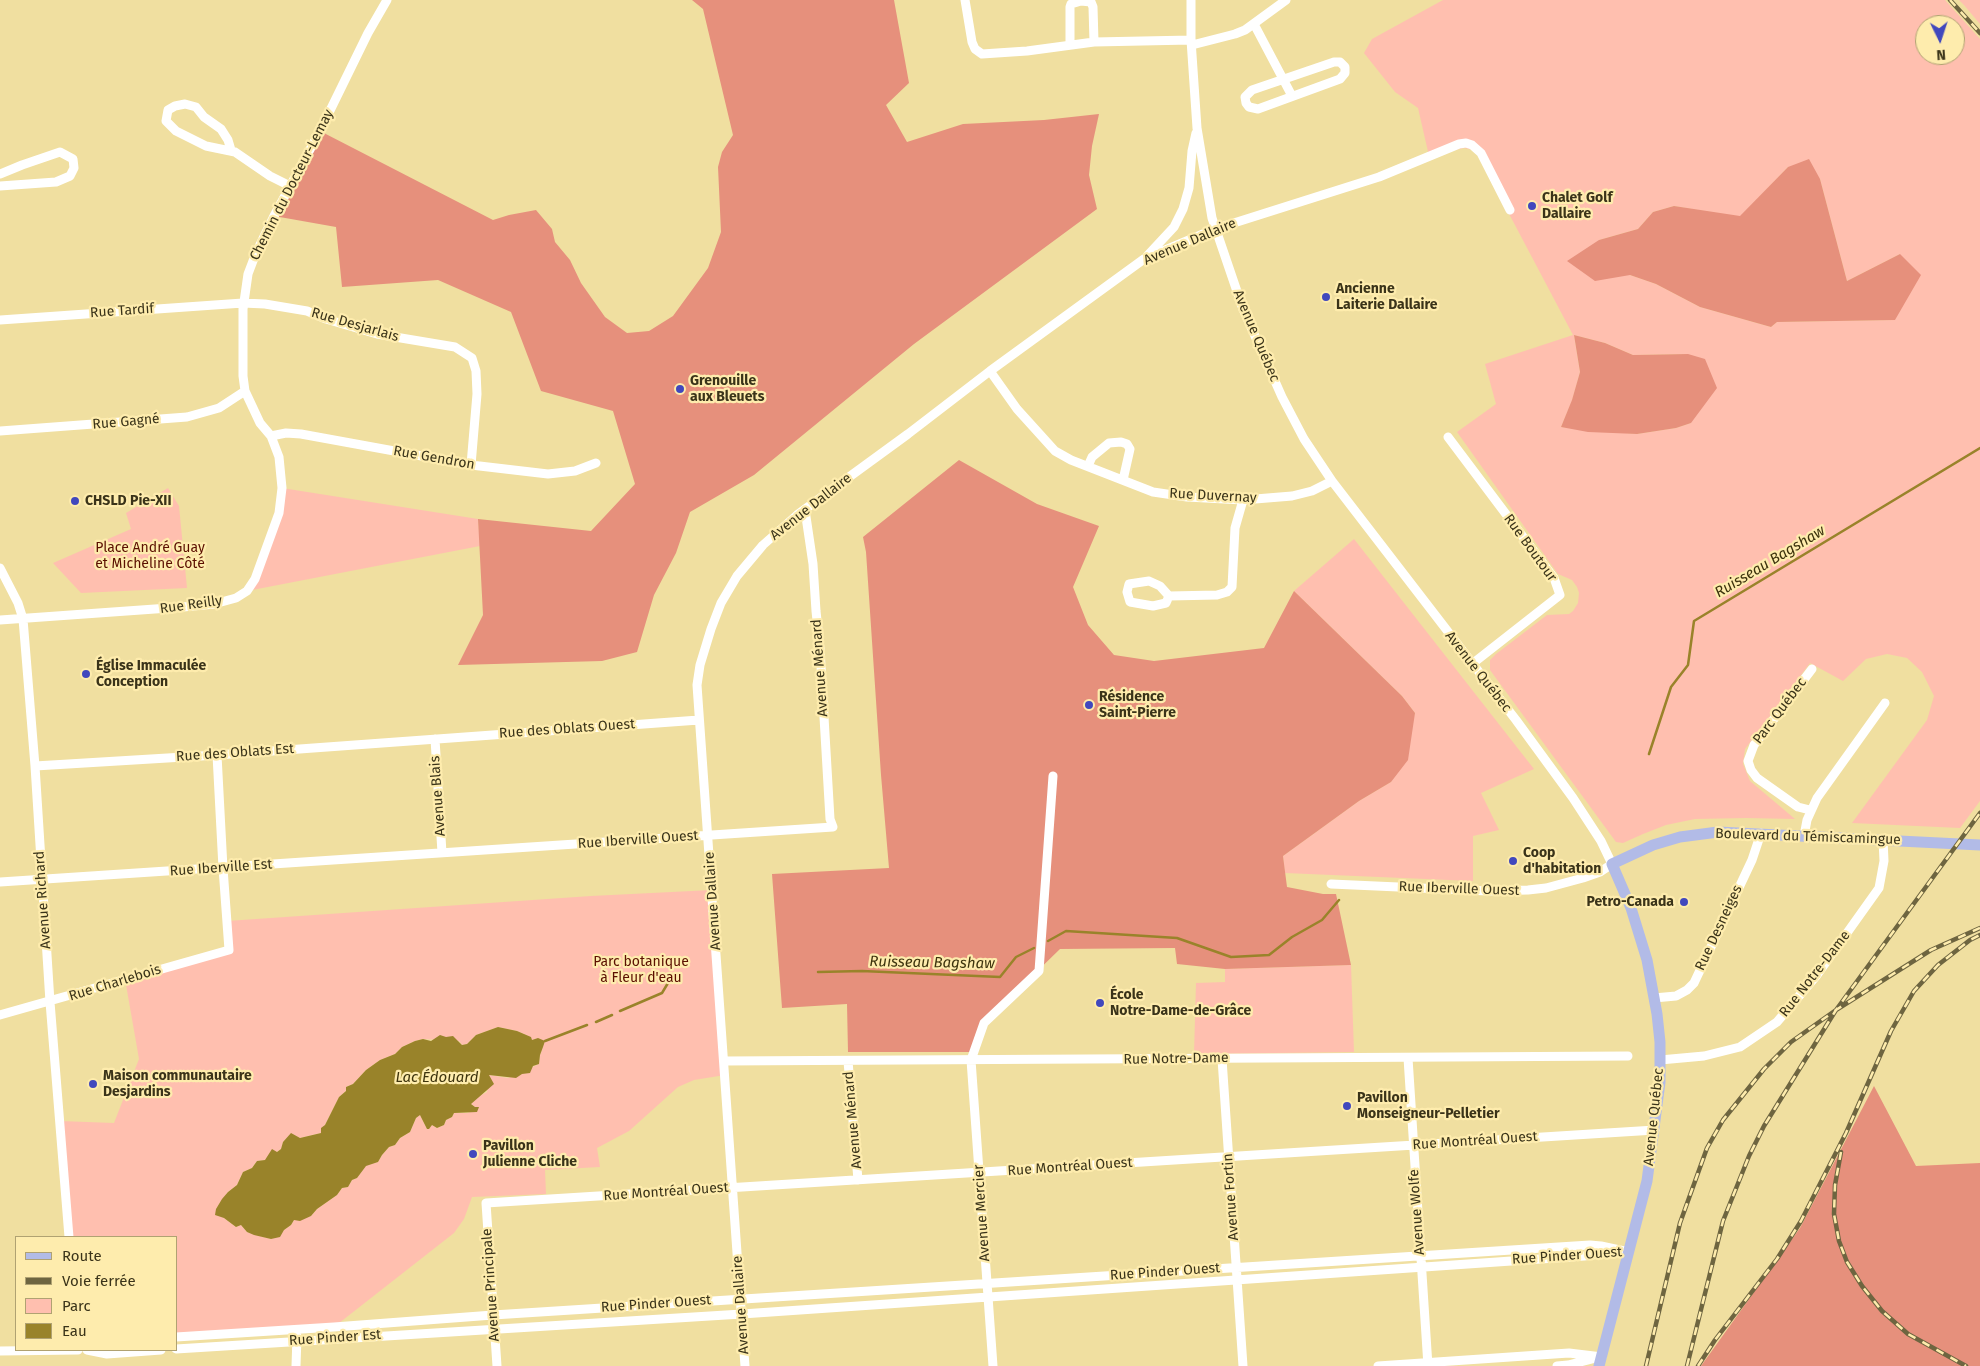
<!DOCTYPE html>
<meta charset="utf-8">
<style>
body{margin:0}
#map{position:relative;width:1980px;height:1366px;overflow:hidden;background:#f0dfa0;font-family:"Fira Sans",sans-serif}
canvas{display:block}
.legend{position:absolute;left:15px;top:1236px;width:162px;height:115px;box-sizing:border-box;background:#feecad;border:1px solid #b0a272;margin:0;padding:6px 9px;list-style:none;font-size:15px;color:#3a3319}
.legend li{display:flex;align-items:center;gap:10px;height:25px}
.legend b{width:25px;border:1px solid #b0a272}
.north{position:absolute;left:1915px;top:15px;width:50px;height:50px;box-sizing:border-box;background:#feecad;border:1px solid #b0a272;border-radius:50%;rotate:176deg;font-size:14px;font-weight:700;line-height:20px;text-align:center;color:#3a3319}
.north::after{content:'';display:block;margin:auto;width:18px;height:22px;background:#4148bd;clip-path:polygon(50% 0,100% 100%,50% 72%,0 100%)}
</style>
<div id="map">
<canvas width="1980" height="1366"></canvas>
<ul class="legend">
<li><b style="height:6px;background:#b2bbe7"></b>Route</li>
<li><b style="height:6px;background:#6e6540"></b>Voie ferrée</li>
<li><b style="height:14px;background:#ffbfaf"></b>Parc</li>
<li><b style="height:14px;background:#99832a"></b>Eau</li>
</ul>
<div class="north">N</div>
</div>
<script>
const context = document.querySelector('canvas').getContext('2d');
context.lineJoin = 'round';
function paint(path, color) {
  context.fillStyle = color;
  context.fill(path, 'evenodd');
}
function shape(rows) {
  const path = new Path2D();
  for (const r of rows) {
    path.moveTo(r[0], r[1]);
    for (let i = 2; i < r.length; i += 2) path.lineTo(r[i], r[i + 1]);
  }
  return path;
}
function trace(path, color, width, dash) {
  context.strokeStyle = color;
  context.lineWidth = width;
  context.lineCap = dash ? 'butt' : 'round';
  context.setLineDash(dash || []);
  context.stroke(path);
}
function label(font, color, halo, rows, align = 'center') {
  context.font = font + ' "Fira Sans",sans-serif';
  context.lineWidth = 4.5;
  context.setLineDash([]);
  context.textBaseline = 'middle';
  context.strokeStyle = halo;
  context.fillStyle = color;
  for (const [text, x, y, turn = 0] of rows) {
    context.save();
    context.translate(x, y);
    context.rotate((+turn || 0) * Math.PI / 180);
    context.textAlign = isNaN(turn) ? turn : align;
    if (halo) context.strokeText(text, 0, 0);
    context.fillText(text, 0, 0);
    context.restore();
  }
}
paint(shape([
 [1443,0,1945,0,1980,39,1980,801,1960,828,1852,823,1927,720,1934,696,1922,672,1907,658,1887,654,1866,659,1843,681,1810,663,1745,749,1743,764,1750,781,1795,819,1746,818,1695,819,1666,825,1643,834,1623,843,1616,842,1490,670,1490,660,1496,654,1547,615,1569,614,1573,611,1578,603,1579,593,1577,587,1572,580,1558,574,1457,432,1496,404,1485,364,1573,335,1478,155,1473,150,1464,148,1429,156,1418,108,1395,92,1364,53,1372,39],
 [1925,25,1955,25,1955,55,1925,55],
 [1788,167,1820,179,1847,281,1900,254,1895,320,1777,322,1771,327,1700,307,1656,284,1630,275,1599,240,1638,229,1653,212,1674,206,1740,217],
 [1574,335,1605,343,1633,355,1688,354,1691,423,1676,428,1637,434,1561,427,1572,401,1580,372],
 [1959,0,1980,0,1980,24,1964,5],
 [168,488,179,506,187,588,81,593,53,563,131,529,126,513],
 [282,488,478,519,480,546,247,591,255,579],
 [1354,539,1534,769,1481,793,1499,830,1473,836,1473,881,1285,873,1283,856,1359,801,1391,782,1415,713,1402,696,1294,591],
 [712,890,725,1075,694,1080,678,1087,629,1131,597,1148,600,1167,545,1170,546,1194,472,1197,464,1219,454,1233,334,1327,176,1337,176,1237,69,1237,60,1121,114,1123,139,1059,125,979,229,950,227,921,591,896],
 [498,1027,517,1031,528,1036,532,1040,536,1039,543,1047,540,1055,539,1064,508,1078,489,1075,487,1092,476,1098,471,1104,475,1107,468,1113,454,1113,452,1117,446,1120,444,1125,437,1128,432,1125,427,1129,420,1115,416,1118,410,1132,400,1138,395,1145,389,1147,382,1155,378,1162,366,1165,357,1178,352,1180,348,1187,342,1188,337,1195,317,1209,311,1216,294,1220,291,1225,271,1239,247,1232,241,1225,236,1227,224,1218,216,1209,228,1192,237,1185,243,1172,252,1168,257,1161,265,1160,281,1149,283,1142,291,1134,300,1138,321,1133,339,1097,346,1091,346,1087,353,1084,366,1070,380,1060,395,1054,402,1047,415,1041,423,1039,459,1041,462,1045,467,1044,476,1035],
 [1351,965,1354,1052,1194,1054,1196,983,1225,982,1225,969]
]), '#ffbfaf');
paint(shape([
 [692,0,894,0,909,83,886,105,907,142,963,124,1044,120,1099,114,1092,146,1089,175,1097,209,914,344,754,475,690,512,676,553,654,595,637,652,602,661,458,665,483,615,478,519,591,531,635,484,613,411,541,391,511,312,438,280,342,287,336,227,274,216,320,131,493,220,509,215,536,210,552,229,555,242,570,260,581,283,605,317,627,333,649,331,673,316,708,268,721,232,718,167,722,152,733,135,703,9],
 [1809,159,1820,179,1847,281,1900,254,1921,275,1895,320,1777,322,1771,327,1700,307,1656,284,1630,275,1595,281,1567,261,1599,240,1638,229,1653,212,1674,206,1740,216,1788,167],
 [1574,335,1605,343,1633,355,1688,354,1705,359,1717,388,1691,423,1676,428,1637,434,1588,432,1561,427,1572,400,1580,372],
 [959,460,1037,504,1099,526,1073,587,1088,625,1114,655,1154,661,1264,648,1294,591,1402,696,1415,713,1408,760,1391,782,1359,801,1283,856,1287,887,1323,894,1336,894,1351,965,1225,969,1177,964,1175,948,1060,949,984,1023,974,1052,848,1052,847,1004,782,1008,772,874,889,868,881,775,866,552,863,537],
 [1874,1086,1916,1166,1980,1163,1980,1366,1701,1366,1800,1228]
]), '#e6907c');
paint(shape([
 [498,1027,517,1031,531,1037,532,1040,538,1038,545,1041,543,1047,540,1055,539,1064,533,1066,530,1073,522,1074,516,1078,489,1075,494,1084,471,1104,475,1107,479,1107,477,1112,454,1113,452,1117,446,1120,444,1125,437,1128,432,1125,429,1129,427,1129,420,1115,416,1118,410,1132,400,1138,395,1145,389,1147,382,1155,378,1162,366,1166,357,1178,352,1180,348,1187,342,1188,337,1195,317,1209,311,1216,300,1221,294,1220,291,1225,284,1230,280,1237,271,1239,254,1235,247,1232,241,1225,236,1227,224,1218,215,1215,216,1209,222,1199,228,1192,237,1185,243,1172,252,1168,257,1161,265,1160,272,1149,277,1152,281,1149,283,1142,291,1133,300,1138,321,1133,321,1128,325,1125,339,1097,346,1091,346,1087,353,1084,366,1070,380,1060,395,1054,402,1047,415,1041,423,1039,431,1041,440,1035,446,1037,453,1036,462,1045,467,1044,476,1035]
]), '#99832a');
trace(shape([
 [1649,754,1671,687,1688,665,1694,621,1980,448],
 [1048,941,1066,931,1177,938,1231,957,1269,955,1292,937,1322,920,1339,900],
 [818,972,862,971,1000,977,1016,957,1034,948],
 [620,1011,662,993,671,978],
 [596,1022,612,1015],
 [545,1041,587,1025]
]), '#99832a', 2.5);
trace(shape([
 [965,0,972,42,975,49,982,54,1027,51,1094,42,1191,40],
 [1191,0,1191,40,1197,128,1212,218,1243,309,1282,397,1304,439,1332,481,1516,720,1573,798,1601,841,1612,864,1600,872,1583,878,1546,888,1528,890,1488,891,1331,884],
 [1254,24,1292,96],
 [1070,44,1070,7,1071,4,1081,1,1091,2,1093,7,1094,42],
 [1192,45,1235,34,1245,30,1286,0],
 [1334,62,1340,62,1345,67,1345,73,1340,79,1258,109,1249,107,1246,103,1245,97,1252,90,1334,62],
 [231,150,228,140,221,129,204,117,196,107,185,104,175,106,168,110,166,121,176,131,206,146,235,152,270,176,290,186],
 [0,174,22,165,60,152,73,159,74,168,70,176,56,182,0,186],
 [1147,256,1174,227,1183,209,1189,188,1192,151,1196,133],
 [0,320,243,303,265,304,307,311,326,319,377,334,455,347,472,358,476,371,477,394,471,465],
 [990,371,1017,409,1055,451,1071,460,1153,492,1187,497,1243,500,1292,496,1312,491,1332,481],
 [0,431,187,417,219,408,245,391],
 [271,436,286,433,301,434,471,465,548,474,575,471,596,463],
 [1448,437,1554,578,1560,595,1472,664],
 [1088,466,1092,457,1109,443,1121,442,1127,444,1130,449,1123,480],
 [0,568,18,603,23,619,35,766,50,1002,69,1237],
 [1149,581,1160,586,1169,596,1166,603,1153,606,1130,602,1127,592,1129,584,1149,581],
 [1169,596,1217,595,1227,592,1232,587,1235,528,1243,500],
 [0,620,183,607,214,604,236,598,247,591,255,579,279,513,282,488,279,457,271,436,260,423,245,391,243,376,243,309,248,274,256,253,274,216,320,131,368,33,387,0],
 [435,739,442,853],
 [35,766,217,755,699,720],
 [1810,810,1798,807,1757,778,1751,770,1748,761,1754,745,1812,669],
 [1804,836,1807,820,1817,798,1885,703],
 [0,882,833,827,830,819,820,649,816,611,813,564,805,510],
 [1654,998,1676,996,1687,990,1694,983,1752,860,1761,833],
 [0,1015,229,950,223,868,217,755],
 [1408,1058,1428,1366],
 [1222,1059,1243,1366],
 [1660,1060,1704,1056,1740,1047,1777,1022,1817,975,1879,888,1884,861,1883,839],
 [724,1061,1628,1056],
 [848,1061,858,1180],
 [176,1337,334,1327,493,1315,1590,1245,1601,1246,1629,1252],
 [176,1349,742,1314,1584,1256,1614,1252],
 [87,1350,107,1354,161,1350],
 [0,1351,78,1350],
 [296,1366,297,1336],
 [497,1366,486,1203,1655,1130],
 [745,1366,697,685,700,665,711,629,721,603,737,576,763,545,797,515,908,434,990,371,1144,259,1215,229,1379,177,1459,144,1466,143,1472,145,1481,153,1510,210],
 [993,1366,971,1060,984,1023,1039,971,1053,776],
 [1378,1366,1569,1353,1602,1357],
 [1557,1366,1568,1365,1596,1358]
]), '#fff', 9);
trace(shape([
 [1599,1366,1647,1181,1660,1082,1660,1042,1657,1014,1647,960,1631,908,1612,864,1653,845,1680,837,1718,832,1980,845]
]), '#b2bbe7', 11);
const rail = shape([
 [1950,0,1980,33],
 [1841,1152,1835,1185,1834,1214,1839,1241,1847,1262,1862,1286,1882,1311,1908,1334,1966,1366],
 [1646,1366,1680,1223,1707,1148,1723,1120,1764,1069,1791,1042,1836,1010,1931,950,1980,928],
 [1687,1366,1723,1221,1749,1156,1764,1126,1836,1010,1980,813],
 [1698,1366,1715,1340,1777,1259,1801,1221,1846,1133,1891,1031,1914,991,1938,965,1970,940,1980,935]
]);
trace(rail, '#6e6540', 4.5);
trace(rail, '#feecad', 2.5, [8]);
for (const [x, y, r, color] of [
 [1532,206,5,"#4148bd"],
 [1326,297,5,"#4148bd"],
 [680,389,5,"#4148bd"],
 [75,501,5,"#4148bd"],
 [86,674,5,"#4148bd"],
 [1089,705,5,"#4148bd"],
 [1513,861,5,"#4148bd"],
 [1684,902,5,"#4148bd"],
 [1100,1003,5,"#4148bd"],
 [93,1084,5,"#4148bd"],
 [1347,1106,5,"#4148bd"],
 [473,1154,5,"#4148bd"]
]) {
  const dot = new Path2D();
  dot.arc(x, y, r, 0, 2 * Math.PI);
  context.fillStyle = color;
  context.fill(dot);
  trace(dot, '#feecad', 2);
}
label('14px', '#3a3319', '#feecad', [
 ["Chemin du Docteur-Lemay",292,185,-63],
 ["Avenue Dallaire",1190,242,-23],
 ["Rue Tardif",122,311,-4],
 ["Rue Desjarlais",355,325,16],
 ["Avenue Québec",1256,336,67],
 ["Rue Gagné",126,422,-5],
 ["Rue Gendron",434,458,10],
 ["Rue Duvernay",1213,496,3],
 ["Avenue Dallaire",811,507,-38],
 ["Rue Boutour",1530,548,54],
 ["Rue Reilly",191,605,-8],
 ["Avenue Ménard",820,668,-94],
 ["Avenue Québec",1478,672,52],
 ["Parc Québec",1780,711,-53],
 ["Rue des Oblats Ouest",567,729,-4],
 ["Rue des Oblats Est",235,753,-4],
 ["Avenue Blais",438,796,-94],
 ["Boulevard du Témiscamingue",1808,837,2],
 ["Rue Iberville Ouest",638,840,-4],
 ["Rue Iberville Est",221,868,-4],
 ["Rue Iberville Ouest",1459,889,2],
 ["Avenue Richard",43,900,-94],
 ["Avenue Dallaire",713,901,-94],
 ["Rue Desneiges",1719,928,-65],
 ["Rue Notre-Dame",1815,974,-52],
 ["Rue Charlebois",115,983,-17],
 ["Rue Notre-Dame",1176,1059,-1],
 ["Avenue Québec",1654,1117,-84],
 ["Avenue Ménard",853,1120,-95],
 ["Rue Montréal Ouest",1475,1141,-4],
 ["Rue Montréal Ouest",1070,1167,-4],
 ["Rue Montréal Ouest",666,1192,-4],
 ["Avenue Fortin",1231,1197,-94],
 ["Avenue Wolfe",1417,1212,-94],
 ["Avenue Mercier",982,1213,-94],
 ["Rue Pinder Ouest",1567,1256,-4],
 ["Rue Pinder Ouest",1165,1272,-4],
 ["Avenue Principale",491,1285,-94],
 ["Rue Pinder Ouest",656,1304,-4],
 ["Avenue Dallaire",741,1305,-94],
 ["Rue Pinder Est",335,1338,-4]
]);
label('bold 14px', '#3a3319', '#feecad', [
 ["Chalet Golf",1542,198],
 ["Dallaire",1542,214],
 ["Ancienne",1336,289],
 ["Laiterie Dallaire",1336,305],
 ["Grenouille",690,381],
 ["aux Bleuets",690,397],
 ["CHSLD Pie-XII",85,501],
 ["Église Immaculée",96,666],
 ["Conception",96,682],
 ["Résidence",1099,697],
 ["Saint-Pierre",1099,713],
 ["Coop",1523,853],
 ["d'habitation",1523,869],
 ["Petro-Canada",1674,902,"right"],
 ["École",1110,995],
 ["Notre-Dame-de-Grâce",1110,1011],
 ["Maison communautaire",103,1076],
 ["Desjardins",103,1092],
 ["Pavillon",1357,1098],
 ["Monseigneur-Pelletier",1357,1114],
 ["Pavillon",483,1146],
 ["Julienne Cliche",483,1162]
], 'left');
label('14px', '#5b0f00', '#feecad', [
 ["Place André Guay",150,548],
 ["et Micheline Côté",150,564],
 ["Parc botanique",641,962],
 ["à Fleur d'eau",641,978]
]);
label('italic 15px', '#3d330d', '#feecad', [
 ["Ruisseau Bagshaw",1770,562,-31],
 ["Ruisseau Bagshaw",932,963,1],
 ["Lac Édouard",437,1078]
]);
</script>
